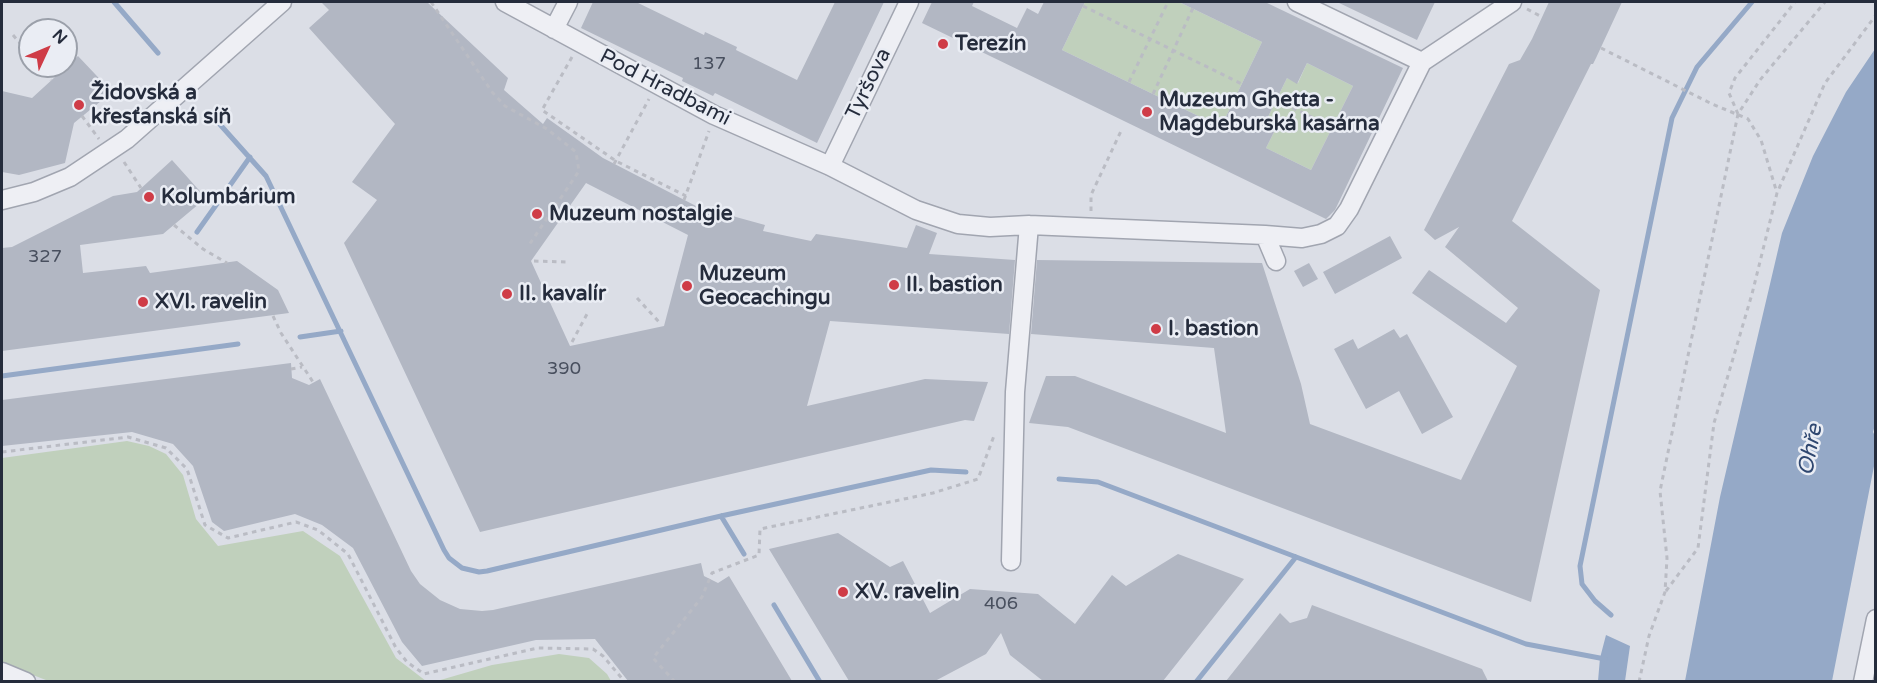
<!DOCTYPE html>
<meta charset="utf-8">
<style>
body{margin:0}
#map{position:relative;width:1877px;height:683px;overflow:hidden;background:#dbdee6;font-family:"Varela Round",sans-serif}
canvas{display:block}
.frame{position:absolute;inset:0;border:3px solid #252c3c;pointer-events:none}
.north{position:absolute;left:18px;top:18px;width:60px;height:60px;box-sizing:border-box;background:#eaedf4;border:2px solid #9ba0aa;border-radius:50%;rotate:46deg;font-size:16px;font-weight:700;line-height:24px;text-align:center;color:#252c3c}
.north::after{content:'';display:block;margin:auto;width:21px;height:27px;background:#cf3c47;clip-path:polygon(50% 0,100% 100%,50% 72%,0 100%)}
</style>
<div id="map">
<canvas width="1877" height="683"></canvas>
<div class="frame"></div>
<div class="north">N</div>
</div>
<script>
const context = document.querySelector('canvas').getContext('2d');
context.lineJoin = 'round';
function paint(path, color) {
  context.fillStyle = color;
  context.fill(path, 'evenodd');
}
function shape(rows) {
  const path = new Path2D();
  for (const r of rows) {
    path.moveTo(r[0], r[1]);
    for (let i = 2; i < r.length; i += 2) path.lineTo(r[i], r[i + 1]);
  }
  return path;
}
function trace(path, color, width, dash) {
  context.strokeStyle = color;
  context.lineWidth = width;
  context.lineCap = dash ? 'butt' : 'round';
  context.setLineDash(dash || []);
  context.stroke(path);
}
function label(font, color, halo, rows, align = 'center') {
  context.font = font + ' "Varela Round",sans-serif';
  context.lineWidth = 5;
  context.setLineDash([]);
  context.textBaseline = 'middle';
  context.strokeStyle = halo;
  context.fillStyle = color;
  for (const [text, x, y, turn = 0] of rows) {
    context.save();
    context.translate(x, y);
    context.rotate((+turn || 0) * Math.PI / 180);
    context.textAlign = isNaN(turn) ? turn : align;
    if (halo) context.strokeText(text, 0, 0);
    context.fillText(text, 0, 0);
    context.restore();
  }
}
paint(shape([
 [1085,2,1179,2,1262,42,1221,127,1062,50],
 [1307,63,1353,86,1311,170,1266,148,1276,128,1265,123,1287,78,1298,83],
 [127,441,149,446,166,454,183,475,196,519,218,546,303,531,340,556,396,658,426,681,51,682,2,663,2,458],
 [559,654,589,658,607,674,611,681,437,681,492,665]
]), '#c0d0bc');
paint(shape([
 [1875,49,1876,422,1873,432,1875,436,1875,461,1832,681,1685,681,1720,497,1782,233,1813,156,1846,92],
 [1606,635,1630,646,1625,681,1598,681,1600,658]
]), '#95a9c7');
trace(shape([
 [114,2,158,53],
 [216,120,266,176,444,550,449,558,462,568,479,572,487,571,721,516,931,470,966,472],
 [197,232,250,157],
 [300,337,341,331],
 [2,376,238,344],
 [1059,479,1098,482,1526,644,1605,659],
 [721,516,744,554],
 [774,605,820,682],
 [1611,615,1595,601,1582,584,1580,566,1672,118,1697,67,1752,2],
 [1196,682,1296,557]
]), '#95a9c7', 5);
paint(shape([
 [321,2,427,2,508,78,504,90,543,124,547,118,603,158,696,206,765,225,763,231,811,241,816,234,907,248,916,225,937,233,929,254,1015,260,1009,334,830,321,807,406,925,379,988,382,974,421,965,420,480,532,344,243,377,200,352,182,395,124,309,28,329,10],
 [586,183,688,235,664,326,570,346,531,261],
 [593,2,636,2,704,35,705,32,737,47,736,50,797,80,835,2,884,2,817,143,715,93,713,96,682,81,683,78,581,28],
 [932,2,974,2,972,6,1017,28,1027,8,1038,14,1044,2,1085,2,1062,50,1221,127,1262,42,1179,2,1265,2,1403,68,1335,210,1326,219,922,23],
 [1307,63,1353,86,1311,170,1266,148,1276,128,1265,123,1287,78,1297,84],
 [1337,2,1435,2,1417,40],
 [1549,2,1622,2,1596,58,1593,64,1591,64,1512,221,1600,290,1531,602,1068,427,1029,423,1046,376,1075,376,1226,433,1214,348,1031,334,1037,260,1262,263,1301,384,1310,424,1461,480,1517,366,1412,293,1429,270,1506,323,1518,308,1445,247,1459,227,1435,240,1424,230,1509,64,1520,60,1532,39],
 [78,56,112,92,74,123,65,163,19,175,2,172,2,91,32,98],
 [172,160,206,198,163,234,80,245,83,273,146,266,150,273,237,261,278,290,289,313,2,351,2,248,12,247,113,196,137,192],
 [1390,236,1402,258,1335,294,1323,272],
 [1309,263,1318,279,1303,287,1294,271],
 [1394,329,1400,338,1407,334,1453,417,1422,434,1399,391,1366,409,1334,349,1353,339,1358,349],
 [291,363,292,378,309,385,320,379,411,571,420,584,440,600,460,609,482,611,493,610,701,563,704,576,718,583,729,576,792,681,628,681,595,639,536,640,422,666,402,642,353,548,322,525,295,514,224,531,212,522,193,466,173,444,132,432,2,446,2,400],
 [838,533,890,567,903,561,930,613,970,589,1038,594,1075,624,1112,575,1126,586,1178,554,1244,579,1163,681,1043,681,1010,655,1001,633,986,654,935,681,849,681,769,549],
 [1312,605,1482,669,1488,681,1226,681,1280,613,1290,623,1307,618]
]), '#b2b7c3');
const minor = shape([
 [505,2,714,115,830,166,916,210,958,224,990,227,1029,225,1265,235,1302,238,1321,234,1337,226,1349,209,1422,62,1512,2],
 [1297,2,1422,62],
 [554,29,568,2],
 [830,166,909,2],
 [2,200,34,192,70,177,127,139,282,2],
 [1265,235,1276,261],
 [1011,561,1015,392,1029,225],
 [2,672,26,682],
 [1863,682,1876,619]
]);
trace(minor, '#a1a5b0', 21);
trace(shape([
 [431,2,492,92,505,106,547,129,576,152,579,171,529,245],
 [1083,6,1242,84],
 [1527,9,1542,17],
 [13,35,30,55],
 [1601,48,1710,103,1748,119,1761,140,1777,193],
 [572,57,542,110,616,161,686,196],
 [39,66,51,80],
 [1129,82,1168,2],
 [1153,94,1193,8],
 [1276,100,1332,127],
 [1738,114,1729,93,1735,78,1795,2],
 [82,116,99,139],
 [124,162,141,188],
 [614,164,649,99],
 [684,200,709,131],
 [1091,211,1091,195,1121,131],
 [174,225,203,249,227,263],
 [534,261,566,262],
 [637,298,660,323],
 [273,316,281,333,313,382],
 [572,342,587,314],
 [291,369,302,367],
 [2,452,128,437,166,448,187,469,205,525,228,538,296,522,318,530,348,554,396,648,407,662,424,674,538,648,593,649,603,656,625,682],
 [1666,591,1698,548,1714,423,1752,294,1777,193,1825,83,1876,15],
 [675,682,653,658,702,597,712,573,759,555,760,529,933,493,978,479,995,433],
 [1639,682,1649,636,1665,592,1667,558,1660,491,1738,114,1760,80,1825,2]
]), '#babcc4', 3, [4.5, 4.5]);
trace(minor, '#eeeff4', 18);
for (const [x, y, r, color] of [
 [943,44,6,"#cf3c47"],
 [79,105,6,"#cf3c47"],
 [1147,112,6,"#cf3c47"],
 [149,197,6,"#cf3c47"],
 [537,214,6,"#cf3c47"],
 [894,285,6,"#cf3c47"],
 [687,286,6,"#cf3c47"],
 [507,294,6,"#cf3c47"],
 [143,302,6,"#cf3c47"],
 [1156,329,6,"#cf3c47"],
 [843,592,6,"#cf3c47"]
]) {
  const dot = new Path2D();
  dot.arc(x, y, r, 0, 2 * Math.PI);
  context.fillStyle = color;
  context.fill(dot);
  trace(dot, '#eaedf4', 2);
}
label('18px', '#484f5e', null, [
 ["137",709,64],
 ["327",45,257],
 ["390",564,369],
 ["406",1001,604]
]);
label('bold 21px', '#252c3c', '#eaedf4', [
 ["Terezín",955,44],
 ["Židovská a",91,93],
 ["křesťanská síň",91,117],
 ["Muzeum Ghetta -",1159,100],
 ["Magdeburská kasárna",1159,124],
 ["Kolumbárium",161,197],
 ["Muzeum nostalgie",549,214],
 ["Muzeum",699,274],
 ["Geocachingu",699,298],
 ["II. bastion",906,285],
 ["II. kavalír",519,294],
 ["XVI. ravelin",155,302],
 ["I. bastion",1168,329],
 ["XV. ravelin",855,592]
], 'left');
label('21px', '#252c3c', '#eaedf4', [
 ["Tyršova",869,84,-64],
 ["Pod Hradbami",665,88,27]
]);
label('italic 22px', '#2f4770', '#eaedf4', [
 ["Ohře",1811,450,-79]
]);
</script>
